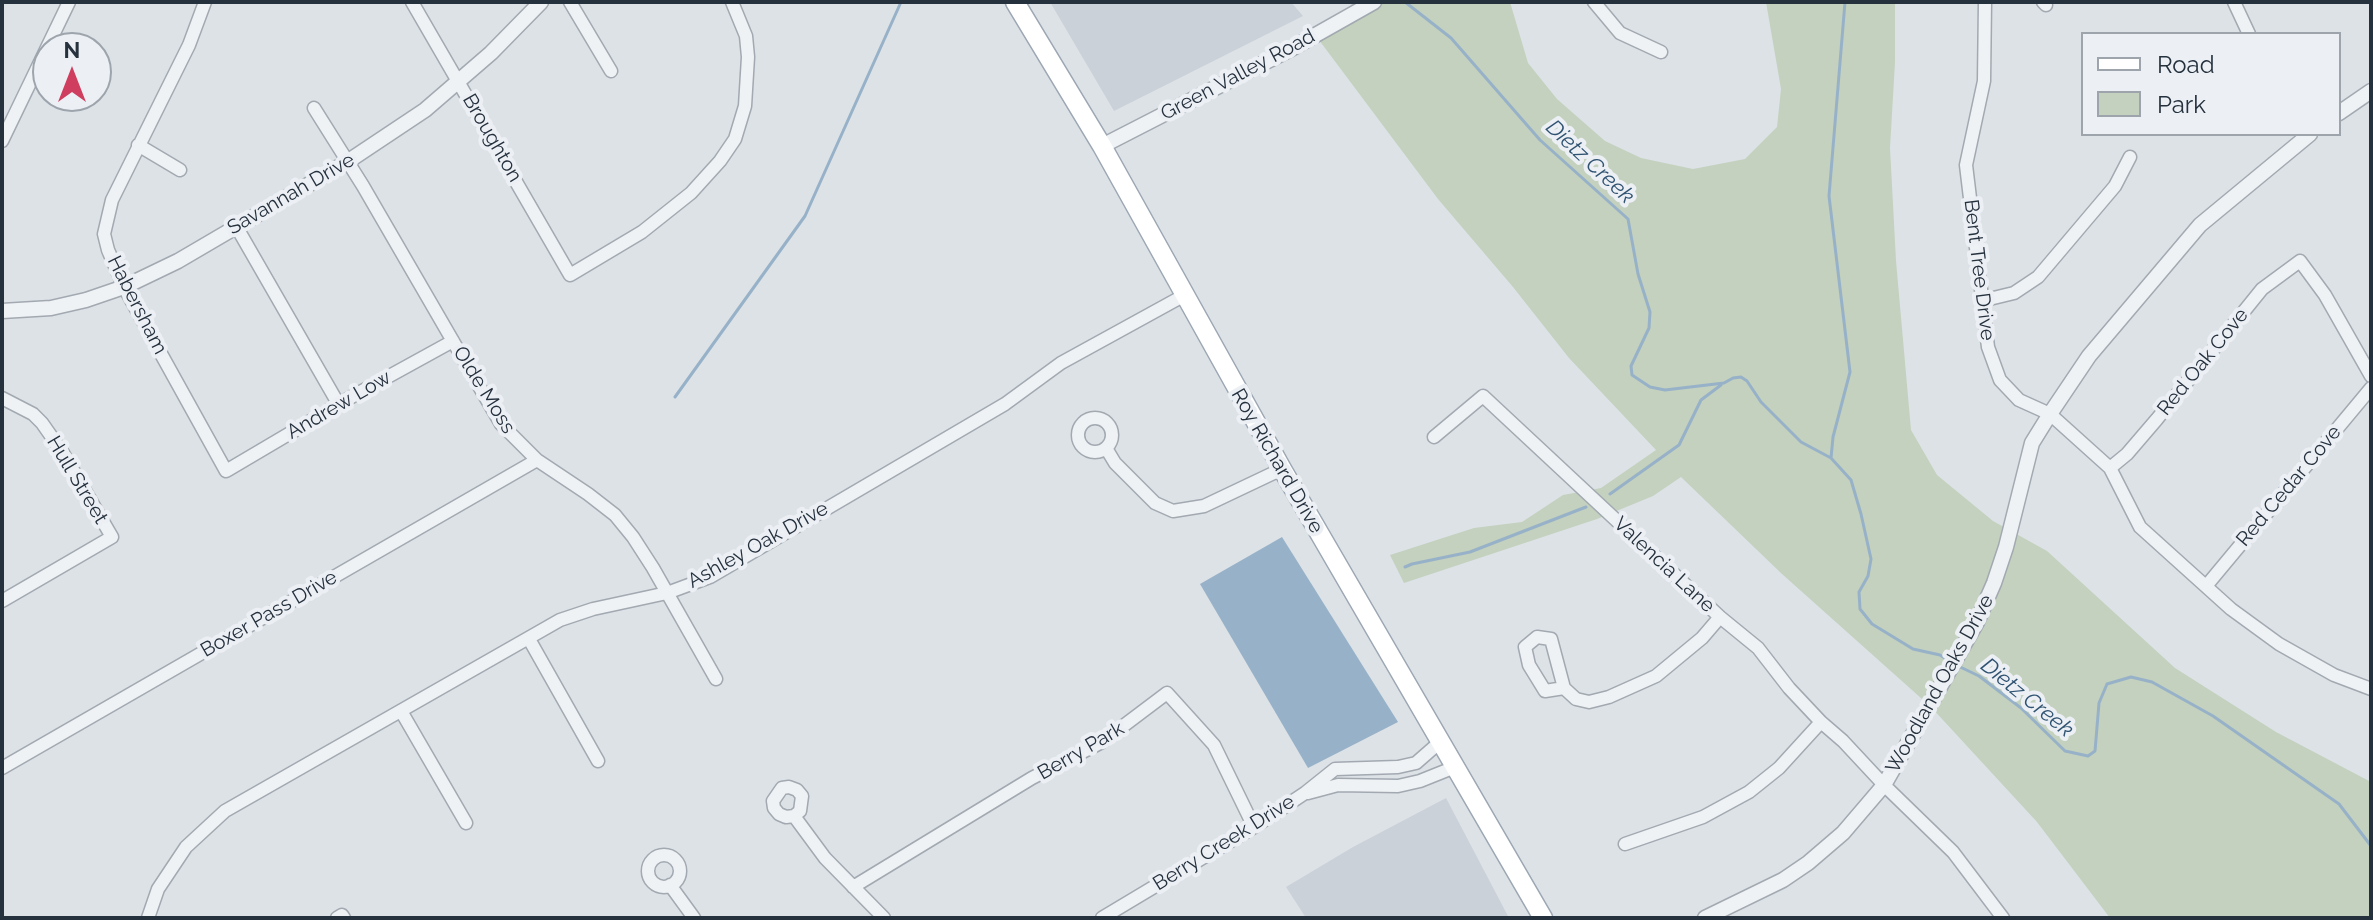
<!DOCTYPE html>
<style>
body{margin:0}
#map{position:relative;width:2373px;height:920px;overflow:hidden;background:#dde2e7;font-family:Raleway,sans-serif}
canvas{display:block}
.frame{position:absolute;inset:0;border:4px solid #26313e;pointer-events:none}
.legend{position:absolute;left:2081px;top:32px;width:260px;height:104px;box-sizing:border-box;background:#ecf0f5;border:2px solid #9da4ac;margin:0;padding:10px 14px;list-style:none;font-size:24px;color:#26313e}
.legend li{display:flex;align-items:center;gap:16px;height:40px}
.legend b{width:40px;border:2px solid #9da4ac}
.north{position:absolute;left:32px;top:32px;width:80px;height:80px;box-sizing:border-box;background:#ecf0f5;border:2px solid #9da4ac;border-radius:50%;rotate:0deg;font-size:22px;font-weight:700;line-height:32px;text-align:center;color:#26313e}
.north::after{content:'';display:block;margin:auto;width:28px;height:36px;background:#d03e5f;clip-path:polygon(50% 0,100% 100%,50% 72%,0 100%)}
</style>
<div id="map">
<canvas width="2373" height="920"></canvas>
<div class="frame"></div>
<ul class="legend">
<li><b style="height:10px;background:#fff"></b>Road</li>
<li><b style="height:22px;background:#c4d1be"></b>Park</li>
</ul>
<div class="north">N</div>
</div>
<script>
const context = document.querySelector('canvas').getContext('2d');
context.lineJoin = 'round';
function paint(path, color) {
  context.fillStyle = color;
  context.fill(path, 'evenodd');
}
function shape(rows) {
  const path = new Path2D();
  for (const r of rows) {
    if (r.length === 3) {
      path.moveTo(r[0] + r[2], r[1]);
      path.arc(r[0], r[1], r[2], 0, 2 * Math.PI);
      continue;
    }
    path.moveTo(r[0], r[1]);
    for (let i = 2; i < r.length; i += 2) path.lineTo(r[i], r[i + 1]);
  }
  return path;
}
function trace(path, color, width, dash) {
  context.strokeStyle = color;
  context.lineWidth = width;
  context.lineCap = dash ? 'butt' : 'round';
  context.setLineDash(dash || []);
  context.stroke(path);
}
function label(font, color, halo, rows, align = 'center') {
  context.font = font + ' Raleway,sans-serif';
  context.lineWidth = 8;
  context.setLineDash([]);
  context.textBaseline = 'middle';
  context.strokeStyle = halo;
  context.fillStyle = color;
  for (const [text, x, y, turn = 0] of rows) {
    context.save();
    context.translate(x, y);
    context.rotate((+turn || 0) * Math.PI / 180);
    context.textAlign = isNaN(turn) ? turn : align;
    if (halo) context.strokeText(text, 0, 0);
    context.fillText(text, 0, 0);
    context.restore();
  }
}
paint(shape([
 [1050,2,1291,2,1303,16,1114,111],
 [1446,798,1509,918,1306,918,1286,887,1353,847]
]), '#cbd1d9');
paint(shape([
 [1349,2,1510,2,1528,63,1557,99,1605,141,1641,158,1693,169,1745,159,1777,127,1781,89,1766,2,1895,2,1895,62,1890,148,1896,261,1911,430,1937,475,1993,521,2047,551,2175,668,2276,732,2371,782,2371,918,2110,918,2037,822,1931,707,1782,574,1681,477,1653,496,1597,519,1404,583,1390,555,1474,528,1522,522,1563,495,1601,488,1656,450,1569,358,1513,287,1438,199,1319,40,1357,11]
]), '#c4d1be');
paint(shape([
 [1282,537,1398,722,1308,768,1200,584]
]), '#97b2c8');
trace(shape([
 [1405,2,1451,38,1540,140,1628,219,1638,274,1650,312,1649,328,1631,366,1632,375,1650,387,1665,390,1724,383,1733,378,1741,377,1747,381,1761,402,1801,442,1831,458,1851,480,1861,514,1871,559,1868,576,1859,592,1860,609,1872,624,1913,649,1940,655,1949,661],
 [675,397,805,216,901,2],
 [1831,458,1833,437,1850,372,1829,196,1845,2],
 [1610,494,1679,445,1701,400,1721,385],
 [1405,567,1412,564,1470,552,1586,507],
 [1956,665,1979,676,2021,708,2065,751,2088,756,2095,751,2099,703,2107,684,2131,677,2152,682,2213,716,2339,804,2371,846]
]), '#97b2c8', 3);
const minor = shape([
 [205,2,189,45,112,200,104,234,108,250,124,287,226,471,353,396,453,341],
 [412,2,570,275,642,232,691,193,720,161,735,139,745,106,748,57,746,36,732,2],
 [570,2,611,71],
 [1594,2,1620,33,1661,52],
 [1985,2,1984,81,1966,165,1988,347,2000,380,2019,400,2050,414,2110,468,2140,527,2231,609,2279,644,2334,675,2371,689],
 [2043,2,2046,5],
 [2234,2,2249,34],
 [314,108,363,186,501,424,537,460,588,494,615,515,633,537,653,568,716,679],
 [2,141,69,2],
 [138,145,180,170],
 [236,226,339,405],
 [1981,301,2014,293,2038,277,2115,186,2130,157],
 [2,398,33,414,42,423,63,453,112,537,2,601],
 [1095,435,17],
 [1434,437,1483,396,1720,617,1758,648,1789,688,1821,722,1843,741,1884,785,1953,852,2003,918],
 [1106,448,1115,463,1155,503,1173,511,1204,506,1282,469],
 [2110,468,2127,454,2157,419,2262,289,2300,261,2325,295,2371,376],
 [2207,585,2371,388],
 [529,639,598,761],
 [1564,688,1545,691,1529,665,1525,647,1537,637,1551,639,1564,688,1576,699,1589,702,1609,697,1656,676,1702,638,1720,617],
 [401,711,466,823],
 [2,768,537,460],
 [1308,793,1338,785,1398,786,1420,781,1455,767],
 [794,816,800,811,802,796,797,790,789,787,782,788,773,801,774,808,779,814,786,817,794,816,825,858,884,918],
 [1625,844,1703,817,1749,792,1779,768,1821,722],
 [664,871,16],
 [670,885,694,918],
 [853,887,1032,778,1102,742,1167,693,1214,745,1254,827],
 [148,918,158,889,186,847,225,811,560,620,593,609,667,593,710,577,1005,404,1061,363,1183,296],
 [337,918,342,915,344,918],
 [1102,918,1254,827,1305,793,1335,769,1398,767,1416,763,1440,742]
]);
const tertiary = shape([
 [2339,113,2371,91],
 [1102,146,1289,50,1374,2],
 [2,311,51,308,86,300,124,287,178,261,347,162,425,110,491,53,541,2],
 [1705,918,1783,880,1808,863,1843,833,1884,785,1977,622,1994,583,2006,547,2032,443,2050,414,2089,356,2200,225,2310,134]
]);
const primary = shape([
 [1015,2,1102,146,1282,469,1543,918]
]);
trace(minor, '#a2a9b1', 15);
trace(tertiary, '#a2a9b1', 17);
trace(primary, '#9ca7b3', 21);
trace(minor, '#eff2f5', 12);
trace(tertiary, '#eff2f5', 14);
trace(primary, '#fff', 18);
label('20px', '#26313e', '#ecf0f5', [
 ["Green Valley Road",1238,75,-28],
 ["Broughton",492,138,60],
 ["Savannah Drive",291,194,-30],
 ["Bent Tree Drive",1979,270,83],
 ["Habersham",137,305,63],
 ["Red Oak Cove",2203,362,-51],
 ["Olde Moss",484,390,58],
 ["Andrew Low",339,405,-30],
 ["Roy Richard Drive",1277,461,60],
 ["Hull Street",77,480,59],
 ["Red Cedar Cove",2289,486,-50],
 ["Ashley Oak Drive",758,545,-29],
 ["Valencia Lane",1664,565,43],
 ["Boxer Pass Drive",269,614,-30],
 ["Woodland Oaks Drive",1940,684,-61],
 ["Berry Park",1081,751,-30],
 ["Berry Creek Drive",1224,843,-32]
]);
label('italic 22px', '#305372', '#ecf0f5', [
 ["Dietz Creek",1590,162,43],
 ["Dietz Creek",2027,698,39]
]);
</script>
